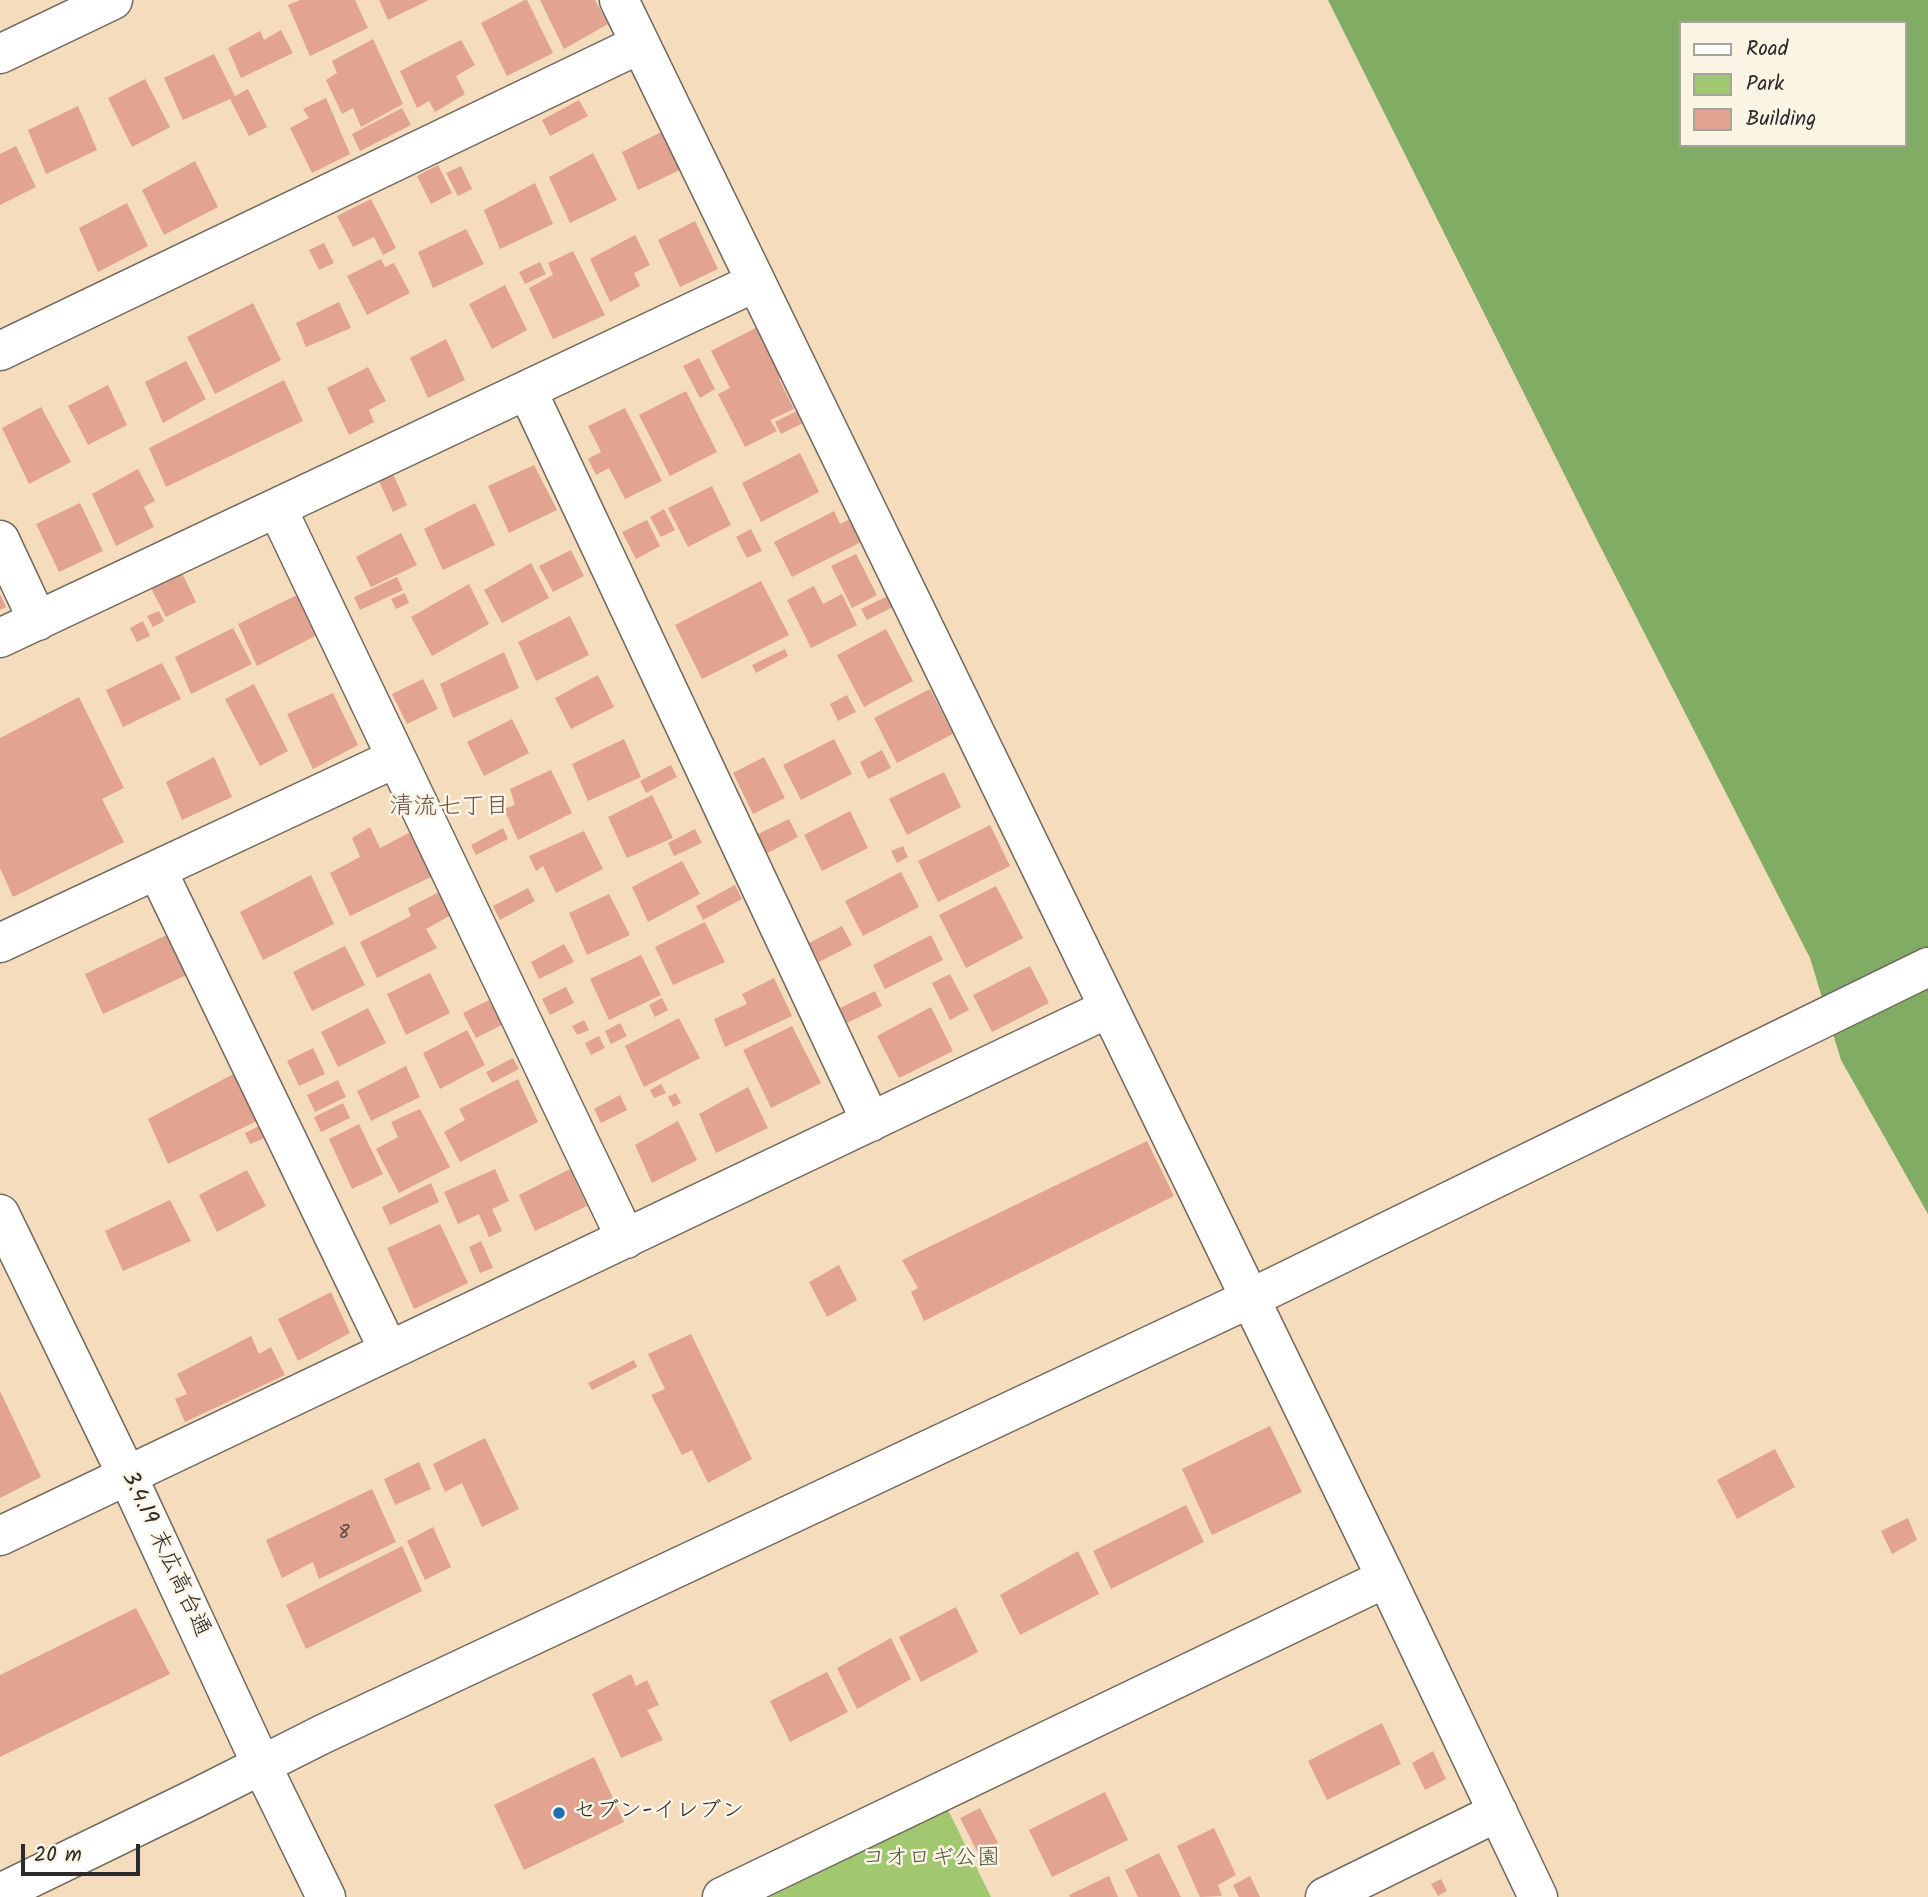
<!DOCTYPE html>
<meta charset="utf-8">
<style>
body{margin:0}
#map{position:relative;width:1928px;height:1897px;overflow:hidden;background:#f4dcbd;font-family:Kalam,sans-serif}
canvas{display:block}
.legend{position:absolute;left:1679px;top:21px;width:228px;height:126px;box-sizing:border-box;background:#fcf5e5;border:2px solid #a8a49b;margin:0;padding:9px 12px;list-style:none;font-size:21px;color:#2b2b2b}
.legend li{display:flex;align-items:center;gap:14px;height:35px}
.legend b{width:35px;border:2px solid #a8a49b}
.scale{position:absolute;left:21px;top:1844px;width:119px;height:32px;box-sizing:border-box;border:4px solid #2b2b2b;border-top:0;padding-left:9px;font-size:21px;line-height:24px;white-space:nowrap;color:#2b2b2b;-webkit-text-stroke:5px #fcf5e5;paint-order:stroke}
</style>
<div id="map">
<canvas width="1928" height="1897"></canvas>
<ul class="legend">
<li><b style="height:9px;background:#fff"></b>Road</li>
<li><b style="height:19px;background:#a2c771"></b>Park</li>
<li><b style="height:19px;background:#e3a391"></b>Building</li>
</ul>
<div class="scale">20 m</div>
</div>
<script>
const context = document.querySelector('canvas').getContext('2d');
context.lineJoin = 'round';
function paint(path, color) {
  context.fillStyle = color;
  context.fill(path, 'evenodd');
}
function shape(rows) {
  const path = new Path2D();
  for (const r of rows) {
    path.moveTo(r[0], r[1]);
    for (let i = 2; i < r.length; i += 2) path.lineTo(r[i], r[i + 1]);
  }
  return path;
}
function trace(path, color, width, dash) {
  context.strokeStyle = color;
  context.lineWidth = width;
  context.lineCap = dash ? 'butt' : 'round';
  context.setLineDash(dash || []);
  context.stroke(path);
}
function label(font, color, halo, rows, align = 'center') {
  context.font = font + ' Kalam,"Klee One",sans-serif';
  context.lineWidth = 5;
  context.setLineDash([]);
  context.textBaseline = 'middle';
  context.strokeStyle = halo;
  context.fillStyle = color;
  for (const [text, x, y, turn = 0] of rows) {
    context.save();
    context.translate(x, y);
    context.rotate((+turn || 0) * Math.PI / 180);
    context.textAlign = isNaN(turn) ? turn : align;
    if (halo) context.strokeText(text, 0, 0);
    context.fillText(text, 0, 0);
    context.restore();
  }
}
paint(shape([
 [948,1810,991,1897,770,1897]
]), '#a2c771');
paint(shape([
 [1328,0,1928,0,1928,1214,1841,1060,1810,958,1596,538],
 [1681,23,1905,23,1905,145,1681,145]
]), '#81ac63');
paint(shape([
 [300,0,355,0,368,28,310,56,288,5],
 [379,0,429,0,388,20],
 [525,0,527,0,553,53,507,76,481,23],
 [540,0,595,0,608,24,564,49],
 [281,30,293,53,241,78,228,48,260,31,264,40],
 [373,39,403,104,361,127,353,108,342,114,326,80,337,73,332,61],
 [461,40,475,65,456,76,465,94,435,112,429,101,417,108,400,71],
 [214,54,235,96,248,89,267,127,249,136,230,99,183,120,164,78],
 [145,79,170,127,132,147,108,98],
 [326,98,350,154,312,173,290,128,309,118,303,109],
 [579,100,588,116,550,136,542,120],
 [78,106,97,150,46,174,28,130],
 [402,108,411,125,360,151,352,134],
 [669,128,688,166,638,190,622,152],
 [16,146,36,187,0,205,0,154],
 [593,153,617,200,570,223,549,177],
 [195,161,218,207,164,235,142,190],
 [438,165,452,193,431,204,417,176],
 [461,166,472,189,458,196,446,173],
 [535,183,553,224,500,249,484,210],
 [371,199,396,248,383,255,374,237,353,247,337,216],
 [127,203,148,246,98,272,79,228],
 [695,221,718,269,680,287,658,240],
 [466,229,484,264,433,288,418,252],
 [635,235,650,265,634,273,640,286,610,302,590,259],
 [324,243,334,263,319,270,309,250],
 [573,251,605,315,553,339,529,288,553,275,548,263],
 [381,259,385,267,394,263,410,293,367,315,347,276],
 [540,262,546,274,525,284,519,272],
 [505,285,527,330,492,349,469,304],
 [339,302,351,328,306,347,296,323],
 [253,303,281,360,215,394,187,337],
 [765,323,790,373,779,379,794,409,770,420,777,431,745,447,718,394,730,388,711,351],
 [446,339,465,380,428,398,410,358],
 [699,358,715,389,700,398,683,366],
 [186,361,206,399,163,423,145,382],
 [368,367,386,401,369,410,374,422,349,435,327,388],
 [284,380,303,421,166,487,149,448],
 [108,385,127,425,88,445,68,406],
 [686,391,717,452,670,476,639,415],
 [41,407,71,462,29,484,2,428],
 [625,408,662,481,625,499,609,468,596,475,588,459,601,452,588,426],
 [801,409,807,421,781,434,775,422],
 [800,453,819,492,761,522,742,483],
 [534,465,557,510,509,533,488,486],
 [138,469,155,501,144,507,154,527,116,546,92,494],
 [392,472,407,505,393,512,378,479],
 [712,486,731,525,688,547,668,508],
 [80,503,103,551,59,572,36,524],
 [475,503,495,545,443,570,424,529],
 [664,509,675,530,661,537,650,517],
 [834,511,840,524,856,516,867,539,792,577,774,542],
 [647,520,660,546,636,559,622,532],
 [751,529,762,551,747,558,736,537],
 [401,533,417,565,371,587,356,557],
 [571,550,584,576,553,592,539,566],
 [856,554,877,595,852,608,831,566],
 [531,563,549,598,502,623,484,590],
 [182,573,196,602,166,617,151,588],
 [397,577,403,590,360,610,354,597],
 [761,581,789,635,702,679,675,625],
 [469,584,489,624,432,656,411,617],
 [814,586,823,604,842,594,857,625,811,648,787,600],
 [405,593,409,603,396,609,391,599],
 [894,593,899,604,867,620,861,609],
 [0,594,6,607,0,610],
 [297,595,317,635,257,666,238,624],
 [159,611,164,621,153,627,147,616],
 [570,616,589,655,536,681,518,642],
 [143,621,150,636,137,642,130,628],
 [233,628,252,664,191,694,175,657],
 [886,629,913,681,864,707,837,655],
 [785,649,788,656,756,673,752,665],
 [504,652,519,688,453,718,440,684],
 [162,663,181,699,123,727,106,690],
 [598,675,614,707,571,729,555,698],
 [423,679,438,709,407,724,392,694],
 [254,684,288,751,260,766,225,699],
 [930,689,953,734,897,763,874,718],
 [333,693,358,745,313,769,287,714],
 [847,695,856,712,838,721,830,704],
 [79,697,124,788,102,799,124,842,13,897,0,868,0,738],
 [512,719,529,753,484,776,467,742],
 [624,739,641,777,588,801,572,764],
 [834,739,852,774,801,800,783,765],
 [882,750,891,768,868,779,860,762],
 [214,757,232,797,182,820,166,782],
 [764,757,785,798,753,814,733,773],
 [671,765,677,777,646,793,640,781],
 [551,770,572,813,518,840,504,809,515,805,510,789],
 [944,772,961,807,907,835,889,799],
 [652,795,673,838,627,858,608,817],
 [850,811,868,848,822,871,804,835],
 [789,819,798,837,766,854,756,835],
 [990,825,1010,866,938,902,918,861],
 [370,827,380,848,416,829,439,873,350,916,330,873,360,857,352,838],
 [503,828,508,839,476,855,471,845],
 [695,829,702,843,674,856,668,843],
 [584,831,603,869,556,893,543,866,536,871,529,856],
 [903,846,908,857,897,863,891,851],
 [682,861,700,894,648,922,632,887],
 [901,872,919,907,863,936,845,901],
 [311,875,334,924,263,960,240,912],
 [735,885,742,899,703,920,696,906],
 [996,886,1023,938,966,968,939,915],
 [528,888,535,901,500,920,493,906],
 [439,892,451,915,426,929,437,948,377,978,360,942,411,916,408,908],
 [609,894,630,935,587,955,569,913],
 [705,922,725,962,673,985,655,947],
 [842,926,852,945,819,962,809,943],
 [173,932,193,972,103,1014,85,974],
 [931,935,943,960,885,989,873,965],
 [564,944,574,962,539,979,531,962],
 [345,946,365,985,312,1011,293,972],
 [641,955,661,995,609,1020,590,979],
 [1030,966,1049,1003,992,1032,973,995],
 [430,973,450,1013,406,1035,387,994],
 [950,974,969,1010,950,1020,932,983],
 [774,978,792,1016,725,1047,714,1019,747,1004,742,994],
 [566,987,574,1003,550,1015,542,999],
 [875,991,882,1006,847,1023,840,1008],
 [662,998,668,1010,655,1017,649,1005],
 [489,1000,502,1025,476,1038,463,1013],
 [931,1007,953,1051,899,1078,877,1036],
 [368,1008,386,1043,338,1067,321,1032],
 [679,1018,700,1058,644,1087,625,1046],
 [584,1020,589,1030,577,1035,572,1026],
 [620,1023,627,1036,611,1044,605,1031],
 [792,1026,821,1083,771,1108,743,1050],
 [467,1030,485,1065,440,1089,423,1053],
 [599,1036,605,1048,591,1055,585,1043],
 [313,1048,325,1074,299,1086,287,1061],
 [513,1058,519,1069,492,1083,486,1072],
 [406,1066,420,1097,371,1121,357,1091],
 [241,1070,263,1118,168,1164,148,1119],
 [518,1079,538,1122,460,1162,444,1132,465,1120,459,1109],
 [338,1080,346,1097,315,1112,307,1095],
 [661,1084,666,1093,654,1098,650,1090],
 [748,1087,768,1128,716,1153,699,1114],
 [676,1093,681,1103,673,1107,668,1097],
 [620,1095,627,1110,601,1123,594,1109],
 [343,1103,350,1118,321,1132,314,1117],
 [420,1109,450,1167,399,1193,376,1149,398,1137,391,1122],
 [678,1121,697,1160,652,1183,635,1145],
 [263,1124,269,1136,250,1144,245,1133],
 [359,1124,383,1174,352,1189,329,1139],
 [1147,1141,1174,1196,924,1321,911,1292,918,1288,902,1260],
 [495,1169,509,1201,492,1209,502,1231,489,1237,479,1214,458,1224,444,1192],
 [570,1169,587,1206,535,1231,519,1195],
 [247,1170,266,1206,217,1232,199,1195],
 [431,1183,439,1202,390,1225,382,1207],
 [170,1200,191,1241,123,1271,105,1231],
 [440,1224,468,1283,414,1309,387,1248],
 [481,1241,493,1268,480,1273,469,1247],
 [839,1265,857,1300,827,1317,809,1282],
 [331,1292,350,1333,298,1361,278,1319],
 [691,1334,752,1459,708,1483,692,1450,682,1455,651,1395,665,1389,648,1354],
 [251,1336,259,1354,271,1347,285,1375,185,1422,175,1399,187,1394,177,1374],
 [634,1360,637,1367,592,1390,588,1383],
 [0,1391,41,1477,0,1498],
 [1270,1426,1302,1492,1212,1535,1182,1469],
 [485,1438,519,1509,482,1527,462,1483,445,1492,433,1464],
 [1775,1449,1795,1487,1737,1519,1717,1480],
 [419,1462,431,1489,395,1505,384,1479],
 [372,1489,396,1542,319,1579,313,1562,282,1578,266,1540],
 [1186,1505,1204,1542,1111,1589,1093,1551],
 [1908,1518,1917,1540,1892,1554,1881,1531],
 [433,1527,451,1567,425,1580,407,1541],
 [402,1546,422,1591,306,1649,286,1605],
 [1078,1551,1099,1594,1020,1635,1000,1595],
 [956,1607,978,1652,921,1682,899,1637],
 [136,1608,170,1674,0,1757,0,1675],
 [891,1638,911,1679,857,1709,837,1668],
 [827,1672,848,1712,790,1742,770,1701],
 [631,1674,636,1686,647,1680,659,1705,647,1710,663,1740,621,1758,592,1694],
 [1382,1723,1401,1764,1327,1800,1308,1761],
 [1433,1751,1446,1779,1425,1790,1412,1763],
 [594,1757,624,1822,524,1870,494,1805],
 [1105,1792,1128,1840,1052,1877,1029,1830],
 [980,1808,998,1843,978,1853,960,1818],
 [1214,1828,1236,1875,1218,1885,1222,1896,1200,1897,1177,1846],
 [1159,1853,1181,1897,1138,1897,1125,1870],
 [1109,1876,1118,1897,1070,1897,1069,1895],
 [1250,1876,1260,1897,1239,1897,1233,1885],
 [1441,1879,1447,1891,1438,1896,1431,1884]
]), '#e3a391');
const minor = shape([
 [619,0,1386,1578,1538,1897],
 [0,351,640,44],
 [527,390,871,1122],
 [277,508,626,1239],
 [0,540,38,621],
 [0,638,756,282],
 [157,870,389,1351],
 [0,943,396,758],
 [0,1536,1109,1008],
 [722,1897,1386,1578],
 [1325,1897,1498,1812]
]);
const tertiary = shape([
 [0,54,113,0],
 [0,1214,135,1492,262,1766,326,1897],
 [0,1893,196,1798,323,1734,1251,1298,1928,967]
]);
trace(minor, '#71695e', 41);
trace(tertiary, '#71695e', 41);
trace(minor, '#fff', 38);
trace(tertiary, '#fff', 38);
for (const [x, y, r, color] of [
 [559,1813,7,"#1f6fb2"]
]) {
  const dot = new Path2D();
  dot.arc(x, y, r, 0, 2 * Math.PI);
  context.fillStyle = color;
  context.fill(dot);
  trace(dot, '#fcf5e5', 2.5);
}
label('19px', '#594944', null, [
 ["8",344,1535]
]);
label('23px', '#2b2b2b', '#fcf5e5', [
 ["3.4.19 末広高台通",164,1555,65]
]);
label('23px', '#2b2b2b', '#fcf5e5', [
 ["セブン-イレブン",573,1813]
], 'left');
label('23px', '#4f5a40', '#fcf5e5', [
 ["コオロギ公園",931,1860]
]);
label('24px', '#6b554f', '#fcf5e5', [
 ["清流七丁目",449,809]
]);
</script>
